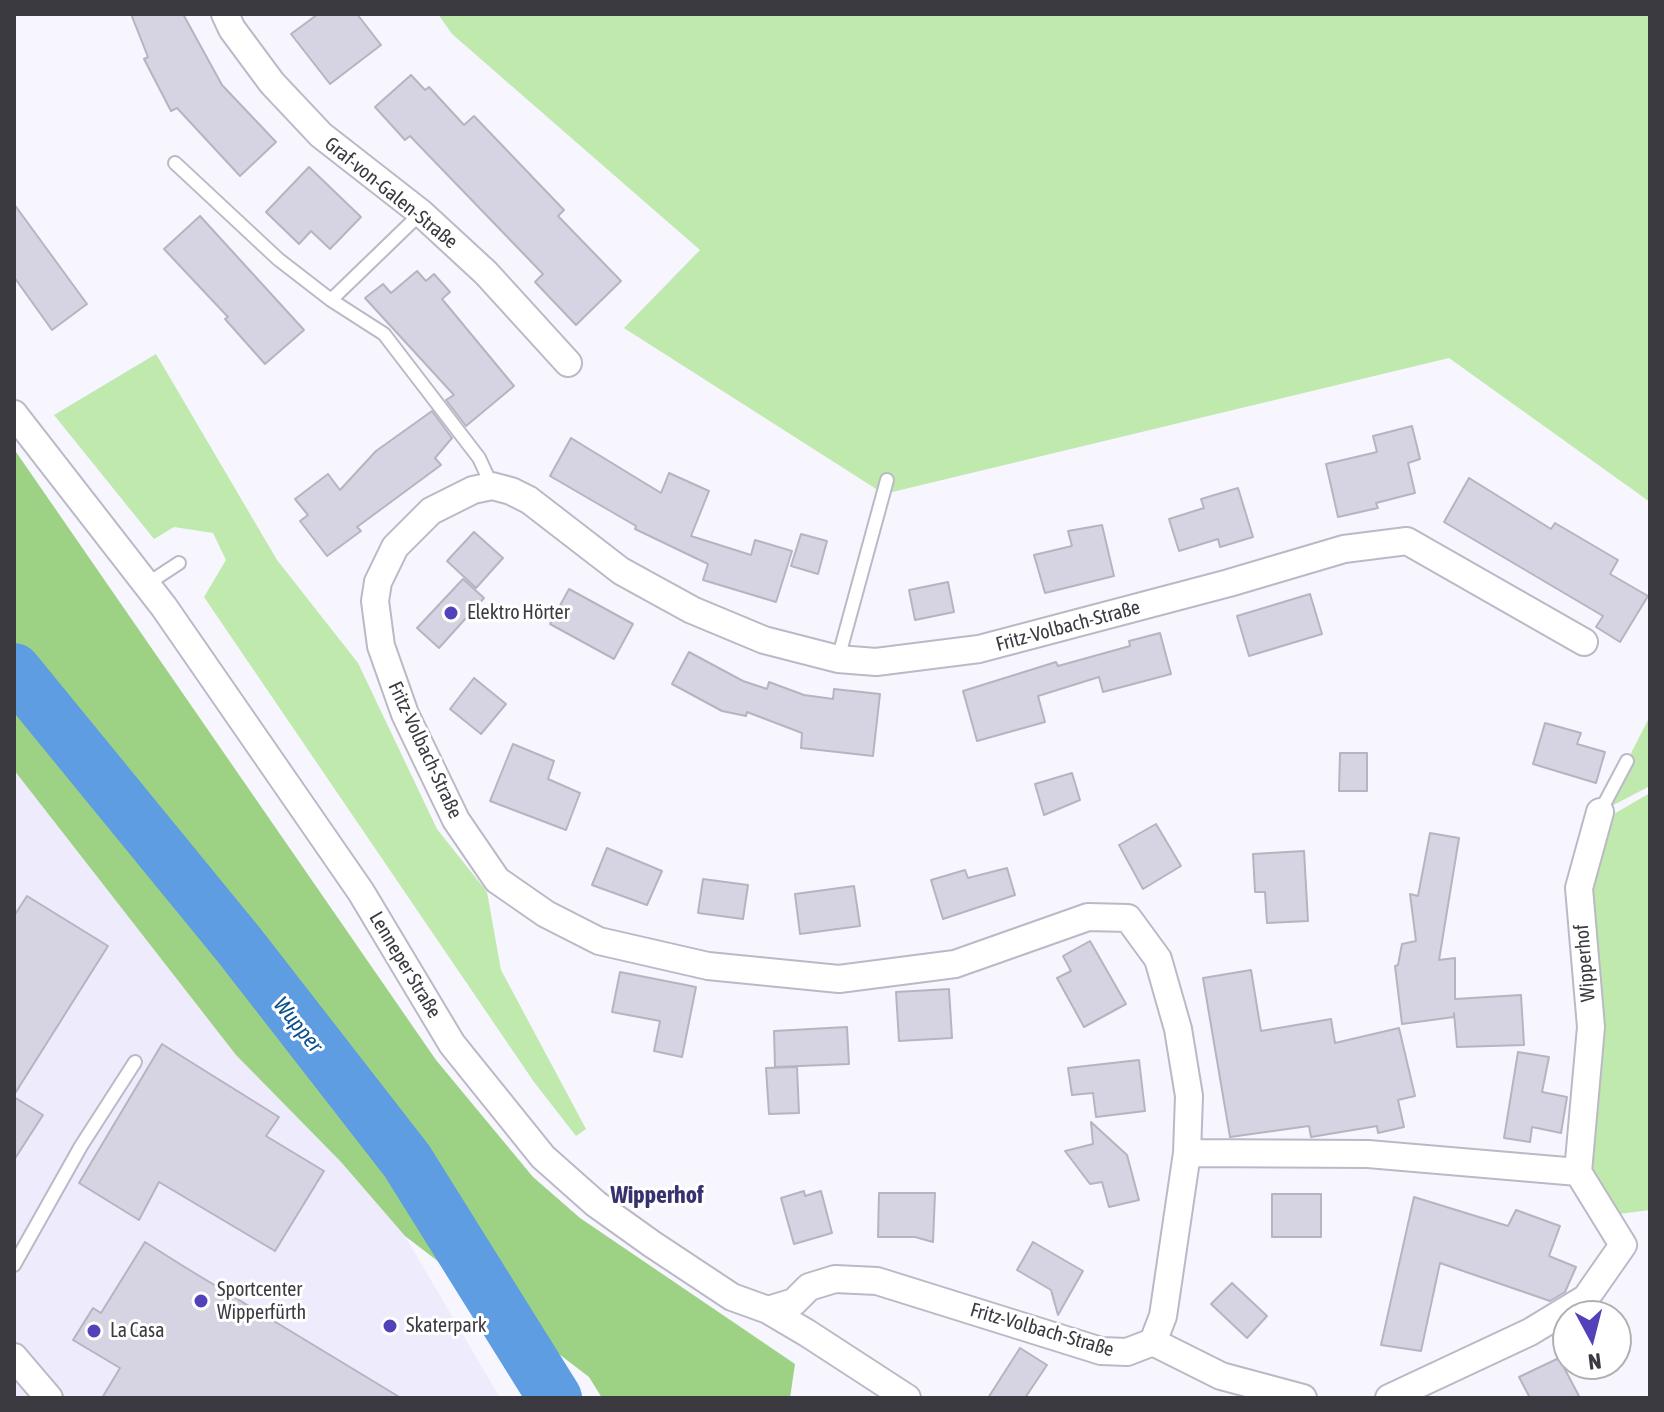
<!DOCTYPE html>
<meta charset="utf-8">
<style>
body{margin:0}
#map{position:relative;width:1664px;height:1412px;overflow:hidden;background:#f7f5fe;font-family:"Asap Condensed",sans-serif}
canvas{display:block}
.frame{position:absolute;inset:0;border:16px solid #3b3a40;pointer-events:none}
.north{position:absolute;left:1552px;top:1300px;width:80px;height:80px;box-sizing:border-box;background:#fff;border:2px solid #b1b0b3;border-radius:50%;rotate:173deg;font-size:22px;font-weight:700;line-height:32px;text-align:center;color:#3b3a40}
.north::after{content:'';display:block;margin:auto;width:28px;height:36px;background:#5142ba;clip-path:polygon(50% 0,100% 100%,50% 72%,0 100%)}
</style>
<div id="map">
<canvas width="1664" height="1412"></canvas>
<div class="frame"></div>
<div class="north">N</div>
</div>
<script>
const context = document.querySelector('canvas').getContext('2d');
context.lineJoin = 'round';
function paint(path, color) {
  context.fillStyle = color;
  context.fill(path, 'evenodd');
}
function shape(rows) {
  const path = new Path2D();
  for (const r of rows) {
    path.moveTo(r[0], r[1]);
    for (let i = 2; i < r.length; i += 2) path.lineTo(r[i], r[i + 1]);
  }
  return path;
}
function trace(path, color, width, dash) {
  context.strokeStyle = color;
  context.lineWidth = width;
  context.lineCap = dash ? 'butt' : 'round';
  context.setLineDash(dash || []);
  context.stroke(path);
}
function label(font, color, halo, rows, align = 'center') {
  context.font = font + ' "Asap Condensed",sans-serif';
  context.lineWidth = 6;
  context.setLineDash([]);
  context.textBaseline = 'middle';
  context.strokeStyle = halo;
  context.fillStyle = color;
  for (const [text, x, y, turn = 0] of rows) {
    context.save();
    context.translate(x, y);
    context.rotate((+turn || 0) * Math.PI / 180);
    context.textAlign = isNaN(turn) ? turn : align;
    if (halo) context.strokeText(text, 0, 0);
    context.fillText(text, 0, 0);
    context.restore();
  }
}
paint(shape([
 [14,770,236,1055,341,1162,405,1236,500,1398,14,1398]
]), '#eeebfc');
paint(shape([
 [438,14,1650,14,1650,502,1449,358,884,494,624,328,700,250,452,34],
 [156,354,277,560,358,663,437,829,487,892,501,970,586,1129,576,1136,534,1082,204,597,226,560,213,533,174,527,154,539,54,415],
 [1650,716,1650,786,1600,812,1627,761],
 [1650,793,1650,1210,1619,1214,1589,1169,1602,1024,1593,882,1612,815]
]), '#bfe9ad');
paint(shape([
 [14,449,436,1060,533,1177,580,1218,795,1364,790,1398,602,1398,589,1377,405,1236,341,1162,236,1055,14,770]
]), '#9dd284');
trace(shape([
 [14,670,239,945,407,1161,555,1398]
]), '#5e9de1', 54);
const building = shape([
 [131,14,183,14,222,85,276,142,240,176,177,108,171,111,144,59,148,57,131,14],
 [318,14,357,14,381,45,330,84,291,34,318,14],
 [411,75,425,90,429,87,464,125,474,116,564,210,558,216,621,281,576,325,535,282,543,274,410,136,405,140,375,107,411,75],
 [309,167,361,217,330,249,311,231,299,244,266,212,309,167],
 [14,204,87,304,52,330,14,277,14,204],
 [200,216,304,330,265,364,225,319,228,317,164,249,200,216],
 [417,271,426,281,434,274,450,292,442,299,514,386,466,426,446,400,454,395,365,298,383,284,391,293,417,271],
 [432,411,452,438,435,458,441,465,357,527,361,531,327,556,300,521,308,515,295,499,328,474,340,490,376,451,432,411],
 [1412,426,1420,459,1408,463,1415,493,1376,503,1378,508,1338,517,1326,464,1377,452,1373,436,1412,426],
 [571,438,661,493,669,473,709,491,691,536,751,555,755,540,792,551,776,602,703,580,708,564,635,529,636,526,550,476,571,438],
 [1469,478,1551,529,1555,523,1618,560,1610,574,1648,596,1620,642,1596,627,1603,616,1444,522,1469,478],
 [1238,488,1253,537,1220,547,1218,539,1179,551,1169,519,1204,508,1201,499,1238,488],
 [1102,525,1114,576,1045,593,1034,555,1072,546,1068,531,1102,525],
 [474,532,503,558,476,588,447,561,474,532],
 [801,534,827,541,818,574,791,566,801,534],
 [463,579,484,598,439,648,417,628,463,579],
 [948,582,954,612,915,620,909,590,948,582],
 [569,589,633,624,614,659,550,624,569,589],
 [1310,594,1322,634,1249,656,1237,616,1310,594],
 [1160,633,1171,674,1103,692,1099,677,1038,696,1045,722,977,741,963,691,1056,662,1058,666,1130,646,1129,641,1160,633],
 [689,652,743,681,767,689,769,682,804,695,833,699,834,689,880,694,873,756,801,748,802,733,747,712,746,716,722,711,672,684,689,652],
 [474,678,506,704,481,734,450,709,474,678],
 [1545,723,1581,733,1577,744,1605,752,1596,783,1533,764,1545,723],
 [513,744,554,761,548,779,580,793,566,830,490,801,513,744],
 [1340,753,1367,753,1367,791,1339,791,1340,753],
 [1072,773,1080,800,1044,815,1035,784,1072,773],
 [1156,824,1181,866,1143,889,1119,845,1156,824],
 [1430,833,1459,838,1439,960,1455,958,1455,999,1521,995,1524,1045,1457,1047,1454,1013,1454,1017,1402,1024,1395,966,1398,965,1402,944,1416,941,1410,894,1418,896,1430,833],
 [607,848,662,871,647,905,592,885,607,848],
 [1304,851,1308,921,1267,923,1265,892,1255,892,1253,854,1304,851],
 [1007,868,1015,895,943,919,931,880,965,870,968,878,1007,868],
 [703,879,748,885,743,919,698,913,703,879],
 [854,886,860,926,800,934,795,894,854,886],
 [27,896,108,946,14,1095,14,916,27,896],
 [1090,941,1126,1004,1084,1027,1057,978,1071,971,1063,956,1090,941],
 [1251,970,1261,1031,1331,1019,1335,1043,1399,1028,1415,1096,1398,1100,1404,1127,1378,1133,1377,1126,1311,1137,1309,1126,1230,1137,1203,978,1251,970],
 [620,972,696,987,682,1057,654,1051,660,1021,612,1012,620,972],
 [949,989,952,1038,899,1041,896,992,949,989],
 [847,1027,849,1064,775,1067,774,1031,847,1027],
 [162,1044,279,1117,266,1136,324,1171,275,1251,159,1182,139,1220,79,1183,162,1044],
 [1518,1052,1549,1057,1542,1092,1567,1097,1561,1133,1532,1127,1530,1142,1504,1138,1518,1052],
 [1139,1060,1145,1111,1096,1117,1093,1093,1072,1095,1068,1068,1139,1060],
 [797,1067,799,1113,769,1114,766,1068,797,1067],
 [14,1097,43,1115,14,1160,14,1097],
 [1091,1122,1127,1155,1139,1200,1109,1207,1102,1182,1090,1184,1065,1151,1093,1144,1091,1122],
 [804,1191,805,1196,821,1191,832,1233,794,1244,781,1198,804,1191],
 [879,1193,935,1193,933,1242,915,1237,878,1237,879,1193],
 [1272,1194,1321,1194,1321,1237,1272,1237,1272,1194],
 [1414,1197,1508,1226,1516,1210,1560,1226,1549,1256,1576,1267,1565,1292,1550,1301,1440,1263,1421,1351,1381,1345,1414,1197],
 [145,1242,183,1266,401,1398,102,1398,120,1368,73,1340,93,1308,101,1313,145,1242],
 [1033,1242,1083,1271,1058,1315,1051,1290,1017,1270,1033,1242],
 [1232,1283,1267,1316,1247,1338,1211,1304,1232,1283],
 [1020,1348,1047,1365,1025,1398,988,1398,1020,1348],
 [1559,1358,1580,1398,1530,1398,1519,1377,1559,1358]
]);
paint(building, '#d6d4e2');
trace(building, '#b7b4c1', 2);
const lane = shape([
 [175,163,278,259,331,300,384,334,479,458,492,486],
 [331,300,421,213],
 [147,584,179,563],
 [838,659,887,480],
 [1600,812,1627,761],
 [14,1265,81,1146,135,1062]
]);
const street = shape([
 [225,14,232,29,272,83,321,135,421,213,486,273,568,363],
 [14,414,164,607,361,892,452,1044,543,1157,596,1204,652,1244,732,1297,768,1310,807,1333,907,1398],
 [1187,1153,1368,1154,1578,1172,1623,1245,1586,1298,1530,1332,1389,1398],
 [1578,1172,1591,1027,1579,888,1600,812],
 [768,1310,794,1302,809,1287,835,1279,877,1281,1101,1351,1127,1352,1153,1342,1163,1316,1187,1153,1189,1096,1178,1029,1158,959,1128,918,1088,917,955,964,839,979,708,966,599,941,546,914,497,880,456,820,405,714,381,646,375,601,378,582,395,547,431,511,473,490,492,486,511,491,529,500,621,571,692,610,764,640,838,659,876,662,979,649,1229,583,1344,549,1407,541,1584,642],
 [1153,1342,1221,1376,1303,1398],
 [14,1357,49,1398]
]);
trace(lane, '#bbb9c6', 16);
trace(street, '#bbb9c6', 30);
trace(lane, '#fff', 12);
trace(street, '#fff', 26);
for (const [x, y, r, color] of [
 [451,613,8,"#5142ba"],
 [201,1301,8,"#5142ba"],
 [390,1326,8,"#5142ba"],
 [94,1331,8,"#5142ba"]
]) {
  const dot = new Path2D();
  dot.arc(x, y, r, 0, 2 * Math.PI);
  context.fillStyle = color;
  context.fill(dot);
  trace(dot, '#fff', 3);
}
label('20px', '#3b3a40', '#fff', [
 ["Graf-von-Galen-Straße",391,193,39],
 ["Fritz-Volbach-Straße",1068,626,-15],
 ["Fritz-Volbach-Straße",425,750,65],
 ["Wipperhof",1585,963,-95],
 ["Lenneper Straße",405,965,59],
 ["Fritz-Volbach-Straße",1042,1330,16]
]);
label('20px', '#3b3a40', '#fff', [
 ["Elektro Hörter",467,613],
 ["Sportcenter",217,1290],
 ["Wipperfürth",217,1313],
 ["Skaterpark",406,1326],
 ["La Casa",110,1331]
], 'left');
label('italic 22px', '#0a4f8d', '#fff', [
 ["Wupper",298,1025,51]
]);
label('bold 24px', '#36326e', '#fff', [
 ["Wipperhof",657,1195]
]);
</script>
